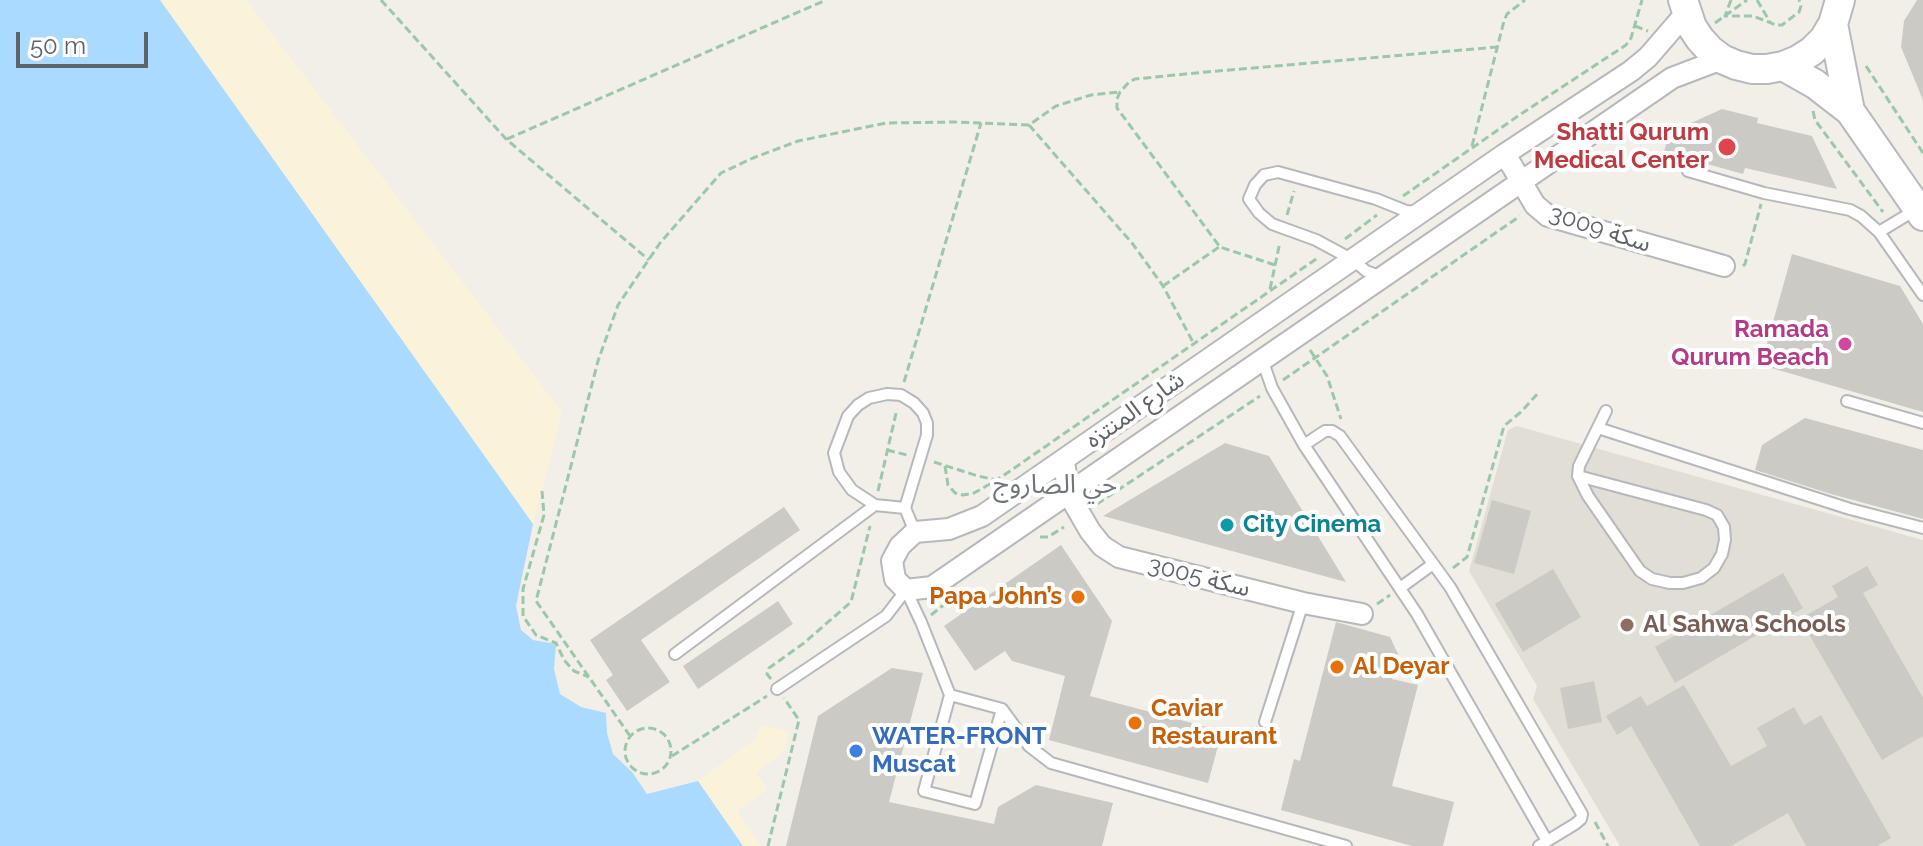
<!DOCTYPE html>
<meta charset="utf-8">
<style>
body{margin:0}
#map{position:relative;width:1923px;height:846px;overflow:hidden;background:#f1efe8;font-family:Raleway,sans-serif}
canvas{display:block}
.scale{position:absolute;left:16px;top:32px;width:132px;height:36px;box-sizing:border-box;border:4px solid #5f6368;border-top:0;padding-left:10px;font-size:24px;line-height:28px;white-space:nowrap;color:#5f6368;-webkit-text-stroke:6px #fff;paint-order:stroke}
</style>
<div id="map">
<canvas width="1923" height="846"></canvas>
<div class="scale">50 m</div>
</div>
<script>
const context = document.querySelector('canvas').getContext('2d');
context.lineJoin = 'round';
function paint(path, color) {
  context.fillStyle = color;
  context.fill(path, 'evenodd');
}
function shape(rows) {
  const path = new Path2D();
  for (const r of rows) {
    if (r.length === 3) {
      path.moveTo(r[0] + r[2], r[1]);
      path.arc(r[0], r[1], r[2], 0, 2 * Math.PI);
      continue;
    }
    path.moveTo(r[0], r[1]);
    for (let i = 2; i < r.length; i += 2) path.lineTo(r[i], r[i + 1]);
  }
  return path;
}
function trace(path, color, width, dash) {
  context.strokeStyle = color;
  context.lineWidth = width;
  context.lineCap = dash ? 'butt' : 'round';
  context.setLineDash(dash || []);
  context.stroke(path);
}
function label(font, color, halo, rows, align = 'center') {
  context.font = font + ' Raleway,"Noto Sans Arabic",sans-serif';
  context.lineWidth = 8;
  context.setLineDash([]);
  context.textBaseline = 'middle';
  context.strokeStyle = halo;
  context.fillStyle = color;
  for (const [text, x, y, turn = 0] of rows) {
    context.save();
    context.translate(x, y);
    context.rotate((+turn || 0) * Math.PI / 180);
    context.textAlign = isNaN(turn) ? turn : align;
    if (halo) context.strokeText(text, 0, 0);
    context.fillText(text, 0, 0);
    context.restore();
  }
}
paint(shape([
 [1517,426,1923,540,1923,846,1620,846,1533,699,1537,686,1469,571,1508,430]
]), '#e1ded6');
paint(shape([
 [160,0,246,0,562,412,533,524],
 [761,725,788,731,785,750,756,773,767,790,737,810,761,846,743,846,698,781,754,740]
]), '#fbf3d9');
paint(shape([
 [0,0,160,0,533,524,516,606,521,630,533,640,556,644,554,669,560,694,581,707,606,713,607,733,613,754,632,772,647,794,698,781,743,846,0,846]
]), '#aadaff');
paint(shape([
 [1917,0,1923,0,1923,100,1901,47,1904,21],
 [1722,109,1758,118,1757,123,1812,136,1837,189,1745,168,1743,174,1664,152,1669,133],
 [1792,254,1900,286,1923,324,1923,412,1761,365],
 [1805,418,1923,450,1923,519,1831,494,1755,470,1762,445],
 [1225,443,1269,456,1346,582,1103,516],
 [1492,500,1531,511,1514,574,1474,563],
 [784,507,800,530,641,640,670,682,627,711,606,680,613,675,590,640],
 [1061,545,1112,621,1090,696,1222,731,1208,783,1049,740,1065,676,1012,661,1005,651,975,671,944,626],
 [1867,566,1878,585,1863,593,1923,698,1923,736,1882,760,1800,619,1838,597,1832,586],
 [1553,569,1581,617,1523,652,1495,604],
 [1783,573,1803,608,1675,683,1655,647],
 [778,601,793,624,698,689,683,666],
 [1336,622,1390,637,1398,654,1392,679,1418,685,1392,786,1454,802,1443,846,1412,846,1281,810,1294,759,1300,761],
 [892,668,923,673,889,802,994,824,998,807,1036,785,1113,803,1102,846,786,846,818,716],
 [1594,681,1602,722,1568,729,1560,688],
 [1684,685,1731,766,1767,746,1757,728,1794,707,1804,725,1821,715,1891,838,1877,846,1806,846,1788,813,1731,846,1700,846,1631,726,1617,735,1606,716,1641,696,1647,706]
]), '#cccac5');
const lane = shape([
 [1688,171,1764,193,1850,210,1861,216,1879,232],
 [1917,209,1879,232,1923,295],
 [1382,277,1366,271,1353,260,1316,240,1272,224,1259,213,1249,199,1255,185,1264,175,1278,172,1376,199,1406,211,1418,212],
 [1262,359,1272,388,1304,445,1417,614,1547,841],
 [1847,401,1923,423],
 [1598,428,1850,509,1923,528],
 [1304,445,1325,431,1332,431,1340,436,1450,587,1582,814,1581,819,1575,824,1539,846],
 [1578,476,1706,510,1717,515,1724,527,1725,540,1722,554,1714,568,1701,578,1683,583,1670,583,1652,579,1640,571,1588,496,1578,476,1579,466,1606,411],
 [875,505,852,490,839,472,834,453,848,416,858,405,869,398,887,394,901,395,914,403,923,413,927,423,927,435,905,508],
 [1400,588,1433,564],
 [675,654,875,505,905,508,915,532],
 [777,689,886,616,906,590,921,622,950,695,924,791,975,804,1002,709,950,695],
 [1002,709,1029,746,1051,763,1346,846],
 [1265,722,1303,603]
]);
const street = shape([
 [1686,13,1648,57,1631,71,1505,154,982,516,949,529,915,532,900,546,892,561,895,579,906,590,932,587,1672,78,1722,59],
 [1505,154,1535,205,1548,216,1724,266],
 [1064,460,1068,493,1090,531,1102,546,1119,557,1303,603,1362,614]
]);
const secondary = shape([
 [1683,0,1692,27,1700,39,1710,50,1722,59,1736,65,1752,69,1767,69,1783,66,1798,60,1812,51,1824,39,1833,24,1840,0],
 [1833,24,1850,111],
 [1783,66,1815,84,1850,111,1923,216]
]);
trace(lane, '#b5b8bc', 14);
trace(street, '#b5b8bc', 24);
trace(secondary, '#b6babf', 32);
trace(shape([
 [381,0,506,139,649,260],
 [1731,0,1725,16,1753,16,1776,25,1782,25,1799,12,1801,6,1799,0],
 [1757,0,1770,22],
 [1715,23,1747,0],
 [1635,26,1648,31],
 [1866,66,1923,153],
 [1813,111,1815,120,1883,212],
 [1029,125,1132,243,1163,286,1194,344],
 [507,139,826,0],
 [1472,146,1504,21,1507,14,1525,0],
 [1403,196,1518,116,1626,45,1631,38,1642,0],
 [1287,215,1294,191],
 [1345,239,1377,215],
 [1275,265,1220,247,1117,108,1117,99,1120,92,1129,82,1135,79,1206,72,1497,47],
 [1743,266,1745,264,1761,204],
 [1163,286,1219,247],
 [1270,289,1280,242],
 [1310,350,1327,376,1341,419],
 [1283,380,1520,216],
 [904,382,981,123],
 [887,450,907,455],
 [934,462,978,476,996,480],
 [945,466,948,485,955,493,963,495,974,493,997,480,1319,257],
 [542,491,544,515,523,589,523,616,536,635,556,643,564,660,574,671,589,677],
 [878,491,897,409],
 [1097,504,1260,396],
 [1040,537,1048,537,1064,527],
 [1453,568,1467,557,1504,426,1522,411,1539,392],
 [1377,604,1390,595],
 [931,615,956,595],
 [771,679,767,674,769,668,804,643,851,602,870,526],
 [648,751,23],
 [630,736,536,601,598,361,618,305,660,243,721,173,753,158,798,141,886,123,954,122,1029,125,1056,106,1091,95,1120,92],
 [672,756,767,696],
 [1595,822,1608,846],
 [768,846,799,720,784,698]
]), '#9cc7a9', 3, [8, 4]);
trace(lane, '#fff', 10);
trace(street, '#fff', 20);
trace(secondary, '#fff', 28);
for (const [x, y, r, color] of [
 [1727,147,10,"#e0444e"],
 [1845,344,8,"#d1479c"],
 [1227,525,8,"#0f9aa8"],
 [1078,597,8,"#e8710a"],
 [1627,625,8,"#8d6e63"],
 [1337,667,8,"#e8710a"],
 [1135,723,8,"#e8710a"],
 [856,751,8,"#3f7fe0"]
]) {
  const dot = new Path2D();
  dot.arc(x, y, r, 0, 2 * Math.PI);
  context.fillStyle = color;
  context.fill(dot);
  trace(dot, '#fff', 3);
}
label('bold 24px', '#be3a42', '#fff', [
 ["Shatti Qurum",1709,133],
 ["Medical Center",1709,161]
], 'right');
label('24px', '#5f6368', '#fff', [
 ["سكة 3009",1600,229,18],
 ["شارع المنتزه",1135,410,-35],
 ["سكة 3005",1199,577,14]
]);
label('bold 24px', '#b23c85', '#fff', [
 ["Ramada",1829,330],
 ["Qurum Beach",1829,358]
], 'right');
label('bold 24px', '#0d838f', '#fff', [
 ["City Cinema",1243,525]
], 'left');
label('bold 24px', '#c56008', '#fff', [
 ["Papa John’s",1062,597,"right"],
 ["Al Deyar",1353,667],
 ["Caviar",1151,709],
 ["Restaurant",1151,737]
], 'left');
label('bold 24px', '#785e54', '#fff', [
 ["Al Sahwa Schools",1643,625]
], 'left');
label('bold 24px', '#366cbe', '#fff', [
 ["WATER-FRONT",872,737],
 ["Muscat",872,765]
], 'left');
label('26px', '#70757a', '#fff', [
 ["حي الصاروج",1055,485]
]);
</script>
